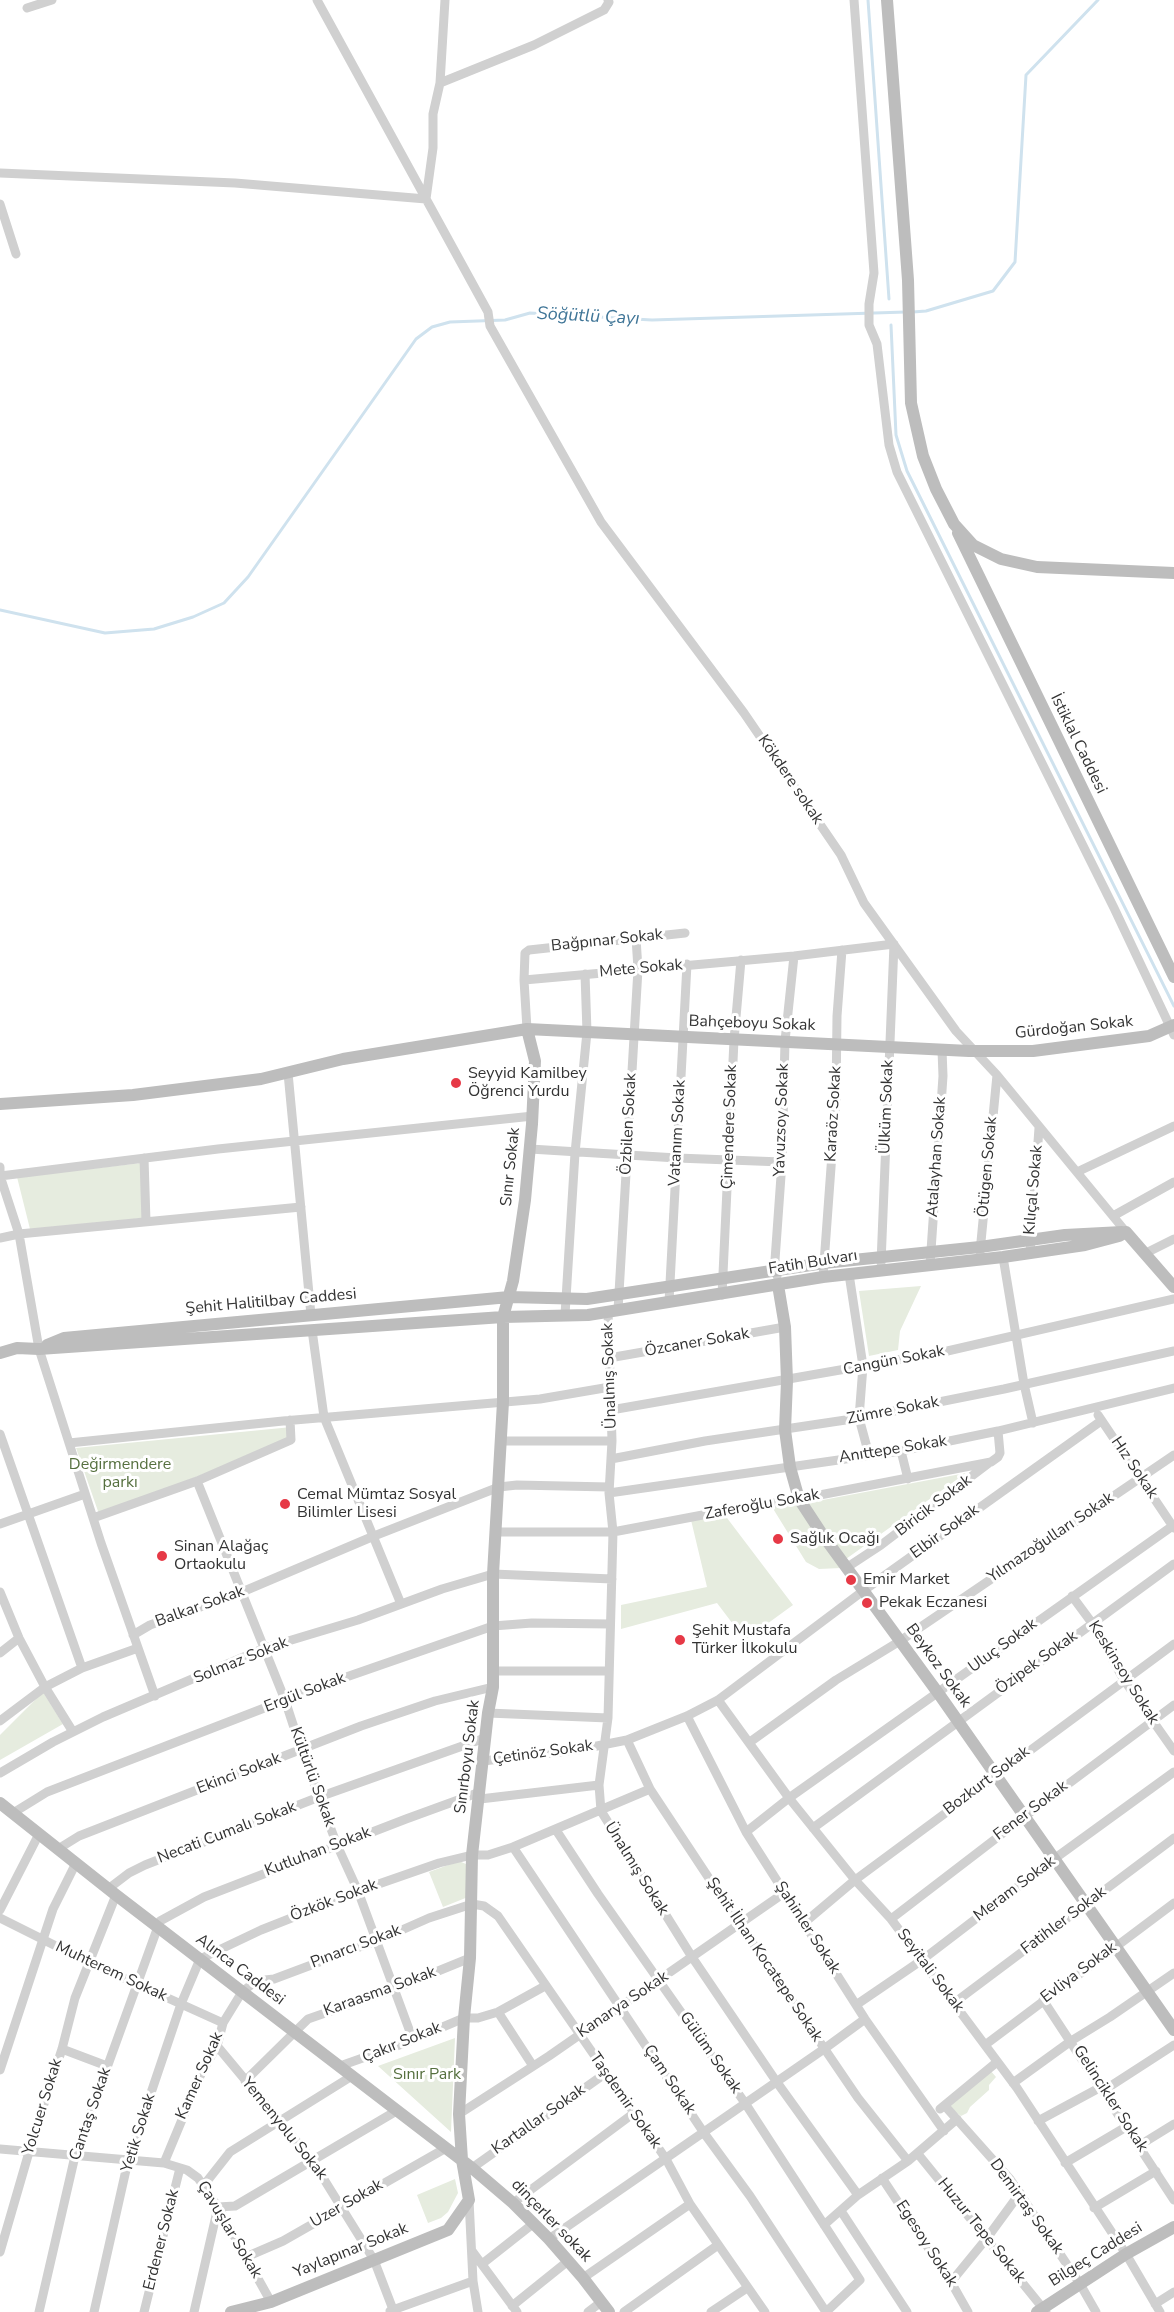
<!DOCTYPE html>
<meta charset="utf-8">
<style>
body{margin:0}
canvas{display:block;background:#fff}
</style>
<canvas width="1174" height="2312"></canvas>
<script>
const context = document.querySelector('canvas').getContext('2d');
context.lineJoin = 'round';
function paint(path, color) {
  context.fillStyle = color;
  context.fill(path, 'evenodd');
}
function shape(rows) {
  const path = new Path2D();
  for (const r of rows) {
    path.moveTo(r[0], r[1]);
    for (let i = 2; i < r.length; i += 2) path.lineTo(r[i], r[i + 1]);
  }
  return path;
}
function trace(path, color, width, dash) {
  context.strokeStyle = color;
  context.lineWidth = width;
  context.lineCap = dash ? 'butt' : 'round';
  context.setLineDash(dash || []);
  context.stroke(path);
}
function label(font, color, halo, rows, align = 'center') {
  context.font = font + ' "Nunito Sans",sans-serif';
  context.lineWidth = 6;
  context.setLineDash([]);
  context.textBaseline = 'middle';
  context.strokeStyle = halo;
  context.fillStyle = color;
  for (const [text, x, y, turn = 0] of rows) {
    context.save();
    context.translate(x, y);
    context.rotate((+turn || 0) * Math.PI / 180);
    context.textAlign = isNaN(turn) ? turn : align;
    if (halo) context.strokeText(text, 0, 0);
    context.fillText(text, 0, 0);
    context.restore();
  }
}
paint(shape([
 [142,1163,144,1218,30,1229,17,1177],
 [921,1286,900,1331,898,1350,869,1356,859,1291],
 [292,1427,293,1440,99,1514,76,1448],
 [966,1473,846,1559,807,1503],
 [801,1502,841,1568,819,1569,806,1562,772,1507],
 [724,1514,793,1605,745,1640,717,1603,621,1629,621,1605,707,1587,691,1520],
 [43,1692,63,1724,0,1760,0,1735],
 [459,1861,466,1864,468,1897,443,1907,429,1872],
 [455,2038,451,2132,378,2066],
 [990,2070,996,2077,989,2085,989,2090,970,2107,967,2113,961,2116,947,2106],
 [455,2179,458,2193,448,2212,441,2218,428,2223,417,2195]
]), '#e6ecdf');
trace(shape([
 [868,0,889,299],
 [913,312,926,311,993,291,1015,262,1026,75,1098,0],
 [891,325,896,435,907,471,1174,1006],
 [0,610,105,633,154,629,193,617,224,603,248,577,416,339,432,327,450,322,505,320,530,313,652,320,906,312]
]), '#cfe2ee', 3);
trace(shape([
 [317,0,488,312,490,326,601,522,744,713,841,855,864,903,956,1031,997,1075,1126,1232],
 [854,0,874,273,869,304,869,325,877,344,889,445,897,472,1114,908,1174,1035],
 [27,8,52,0],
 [440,83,534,45,604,10,609,2,608,0],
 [0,173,235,183,426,199,433,148,433,114,440,83,445,0],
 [0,204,16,254],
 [524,980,794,956,894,944,881,1263],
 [527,1029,524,980,525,953,529,950,685,933],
 [288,1073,311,1315],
 [530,1149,677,1158,782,1162],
 [144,1158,146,1222],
 [0,1167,0,1176,19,1234,39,1349,101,1543,155,1696],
 [1077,1172,1174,1126],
 [0,1176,218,1149,533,1116],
 [1113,1216,1174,1182],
 [0,1238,19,1234,301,1207],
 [980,1252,997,1075],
 [1030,1253,1039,1128],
 [1146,1253,1174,1239],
 [1003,1257,1024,1384,1033,1423],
 [930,1265,943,1076,942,1050],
 [849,1274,863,1366,859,1418,869,1455],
 [777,1276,775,1260,782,1162,785,1041,794,956],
 [823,1277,836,1099,837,1016,842,950],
 [722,1295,734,1040,741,960],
 [669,1302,687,964],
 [618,1310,638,969,636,938],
 [608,1312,612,1441,609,1493,613,1532,608,1718,599,1785,601,1811,692,1957,776,2081,858,2195,908,2161],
 [565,1315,575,1153,587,1032,585,974],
 [312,1330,324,1417,401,1604],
 [609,1358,785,1327],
 [611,1410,943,1352,1174,1299],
 [1098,1415,1174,1528],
 [0,1434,82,1668],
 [500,1441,612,1441],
 [69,1443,283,1421,540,1399,610,1387],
 [901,1451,908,1479],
 [611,1459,705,1441,859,1418,1004,1389,1174,1351],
 [197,1481,285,1700,301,1749,337,1845,358,1891,413,2040],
 [609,1493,901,1451,998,1431,1174,1388],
 [93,1518,197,1481,291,1440,290,1420],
 [0,1524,85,1494],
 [495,1532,613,1532,729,1510,799,1499,991,1462,998,1457,1000,1453,998,1431],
 [846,1568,881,1545,989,1463],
 [0,1592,19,1638,45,1687,73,1732],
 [1072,1596,1092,1623,1124,1680,1174,1751],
 [133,1635,150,1625,242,1592,374,1536,499,1487,517,1485,609,1487],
 [0,1653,19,1638],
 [494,1671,609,1671],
 [718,1700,789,1798,855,1880,891,1919,1017,2088,1126,2254,1160,2312],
 [488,1713,608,1718],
 [687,1716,746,1832,865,2019,944,2131],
 [0,1721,45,1687,82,1668,138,1648],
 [627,1740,650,1789,722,1898,858,2098,908,2161,957,2119],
 [750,1742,836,1680,900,1641,1174,1455],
 [483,1761,577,1750,627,1740,687,1716,718,1700,863,1591,1101,1421],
 [0,1773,53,1742,103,1717,265,1648,358,1620,442,1589,493,1574,612,1579],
 [480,1799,599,1785],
 [13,1813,47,1792,329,1683,493,1626,532,1623,610,1624],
 [813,1828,1174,1564],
 [746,1832,789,1798,1174,1525],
 [513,1847,704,2133,750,2196,826,2312,860,2280,745,2103,598,1894,556,1830],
 [58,1849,79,1836,361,1726,435,1701,493,1687],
 [108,1889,129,1873,145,1865,319,1797,485,1738],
 [0,1910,39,1834],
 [0,1918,88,1962,223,2023],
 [891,1919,1024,1817,1174,1705],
 [804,1923,855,1880,1174,1644],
 [1043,2000,1174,2200],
 [954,2003,1174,1838],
 [856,2005,922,1960,1054,1859,1174,1772],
 [498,2012,533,2066],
 [985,2045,1174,1903],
 [217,2046,312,2160,374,2260,394,2312],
 [62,2049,107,2066],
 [340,2066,405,2043,464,2018,478,2018,498,2012,545,1986],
 [0,2070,53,1909,76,1863],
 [245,2081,308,2019,394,1989,470,1958],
 [1013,2083,1071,2041,1110,2017,1174,1973],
 [945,2106,1010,2179,1080,2284,1096,2312],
 [940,2109,997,2062],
 [459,2114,549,2056,784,1893],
 [1038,2121,1101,2087,1109,2087,1174,2045],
 [1140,2145,1174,2124],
 [0,2149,164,2163,187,2170,198,2178,218,2207,271,2302],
 [918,2154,1046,2312],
 [164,2163,201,2074,217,2046,223,2023,242,1992,256,1981,274,1979,386,1937,429,1918,472,1904,484,1906,498,1916,666,2159,690,2204,765,2312],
 [1065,2163,1126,2127],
 [472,2168,606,2073],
 [882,2178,951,2282,968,2312],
 [204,2185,230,2152,352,2076],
 [469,2200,473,2281,478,2312],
 [513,2203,634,2113],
 [1094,2208,1156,2171],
 [841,2211,907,2312],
 [824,2225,858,2195],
 [549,2239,824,2049,865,2019],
 [472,2251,517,2312],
 [0,2252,36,2128,62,2049,75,1998,116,1895],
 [246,2257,283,2241,446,2148],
 [482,2264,534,2223],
 [583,2278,690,2204],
 [951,2282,987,2238,1020,2193],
 [1155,2304,1174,2292],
 [512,2306,568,2261],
 [390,2311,473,2281],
 [39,2312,75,2156,160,1921,204,1897,406,1819,480,1792],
 [94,2312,128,2161,181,2004,200,1959,261,1930,370,1887,439,1863,472,1855,488,1855,513,1847,650,1789],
 [144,2312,180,2168],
 [194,2312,218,2207,235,2206,398,2110],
 [588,2312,601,2302],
 [624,2312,718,2245],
 [711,2312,747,2288]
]), '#d0d0d0', 9);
trace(shape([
 [887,0,908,280,911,403,923,456,936,489,954,524,973,545,1001,559,1037,567,1174,573],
 [958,533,1174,977],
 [0,1104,133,1095,261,1079,343,1059,527,1029,969,1051,1033,1051,1149,1036,1174,1025],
 [1126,1232,1174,1287],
 [778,1285,785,1327,787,1381,785,1430,790,1467,799,1499,822,1534,941,1697,1174,2030],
 [47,1345,64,1338,509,1297,587,1299,824,1263,980,1247,1065,1235,1122,1232],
 [0,1353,17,1348,39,1349,503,1317,588,1315,823,1277,1003,1257,1085,1245,1119,1236,1126,1232],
 [0,1803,116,1895,472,2168,513,2203,549,2239,583,2278,609,2312],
 [231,2312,271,2302,448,2230,469,2200,462,2160,459,2114,464,2018,470,1958,472,1855,488,1713,493,1687,493,1574,503,1402,503,1317,513,1281,525,1200,532,1124,535,1061,527,1029],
 [1037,2312,1126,2254,1174,2227]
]), '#bdbdbd', 12);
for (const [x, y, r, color] of [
 [456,1083,6,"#e63946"],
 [285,1504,6,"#e63946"],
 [778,1539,6,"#e63946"],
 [162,1556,6,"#e63946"],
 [851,1580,6,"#e63946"],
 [867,1603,6,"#e63946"],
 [680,1640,6,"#e63946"]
]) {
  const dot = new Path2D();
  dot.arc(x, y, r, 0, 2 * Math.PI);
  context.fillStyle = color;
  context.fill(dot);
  trace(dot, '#fff', 2);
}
label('16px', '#333', '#fff', [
 ["İstiklal Caddesi",1078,744,64],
 ["Kökdere sokak",790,780,56],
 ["Bağpınar Sokak",607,941,-6],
 ["Mete Sokak",641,969,-5],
 ["Bahçeboyu Sokak",752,1024,2],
 ["Gürdoğan Sokak",1074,1028,-6],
 ["Ülküm Sokak",887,1107,-88],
 ["Karaöz Sokak",834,1114,-87],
 ["Yavuzsoy Sokak",782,1120,-88],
 ["Özbilen Sokak",629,1124,-87],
 ["Çimendere Sokak",730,1127,-88],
 ["Vatanım Sokak",678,1133,-87],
 ["Atalayhan Sokak",937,1157,-86],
 ["Sınır Sokak",511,1167,-84],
 ["Ötügen Sokak",988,1167,-85],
 ["Kılıçal Sokak",1034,1190,-85],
 ["Fatih Bulvarı",813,1263,-9],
 ["Şehit Halitilbay Caddesi",271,1302,-5],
 ["Özcaner Sokak",697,1343,-10],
 ["Cangün Sokak",894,1361,-11],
 ["Ünalmış Sokak",610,1376,-92],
 ["Zümre Sokak",893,1411,-11],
 ["Anıttepe Sokak",893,1450,-9],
 ["Hız Sokak",1134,1468,56],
 ["Zaferoğlu Sokak",762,1505,-10],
 ["Biricik Sokak",934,1506,-37],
 ["Elbir Sokak",945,1532,-36],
 ["Yılmazoğulları Sokak",1051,1538,-34],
 ["Balkar Sokak",200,1607,-20],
 ["Uluç Sokak",1003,1646,-36],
 ["Solmaz Sokak",241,1661,-22],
 ["Özipek Sokak",1037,1663,-36],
 ["Beykoz Sokak",938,1666,54],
 ["Keskinsoy Sokak",1123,1673,58],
 ["Ergül Sokak",305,1693,-21],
 ["Çetinöz Sokak",543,1753,-8],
 ["Sınırboyu Sokak",468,1757,-83],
 ["Ekinci Sokak",239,1774,-21],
 ["Kültürlü Sokak",312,1777,70],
 ["Bozkurt Sokak",987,1781,-37],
 ["Fener Sokak",1031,1811,-37],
 ["Necati Cumalı Sokak",227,1833,-21],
 ["Kutluhan Sokak",318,1852,-21],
 ["Ünalmış Sokak",636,1869,58],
 ["Meram Sokak",1015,1889,-37],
 ["Özkök Sokak",334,1901,-21],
 ["Fatihler Sokak",1064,1921,-37],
 ["Şahinler Sokak",807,1928,57],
 ["Pınarcı Sokak",356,1947,-21],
 ["Şehit İlhan Kocatepe Sokak",764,1960,56],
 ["Alınca Caddesi",240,1970,37],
 ["Seyitali Sokak",930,1971,53],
 ["Muhterem Sokak",111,1972,25],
 ["Evliya Sokak",1079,1973,-37],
 ["Karaasma Sokak",380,1992,-20],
 ["Kanarya Sokak",623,2005,-34],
 ["Çakır Sokak",402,2043,-22],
 ["Gülüm Sokak",710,2053,55],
 ["Kamer Sokak",200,2076,-66],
 ["Çam Sokak",669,2080,56],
 ["Gelincikler Sokak",1110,2099,57],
 ["Taşdemir Sokak",625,2101,55],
 ["Yolcuer Sokak",43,2107,-73],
 ["Cantaş Sokak",91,2114,-71],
 ["Kartallar Sokak",539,2120,-35],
 ["Yemenyolu Sokak",284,2129,51],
 ["Yetik Sokak",139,2133,-73],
 ["Uzer Sokak",347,2204,-30],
 ["Demirtaş Sokak",1026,2207,54],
 ["dinçerler sokak",551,2221,46],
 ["Çavuşlar Sokak",229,2230,59],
 ["Huzur Tepe Sokak",981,2231,51],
 ["Erdener Sokak",162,2240,-76],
 ["Egesoy Sokak",926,2244,57],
 ["Yaylapınar Sokak",351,2251,-22],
 ["Bilgeç Caddesi",1096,2255,-32]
]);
label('16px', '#333', '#fff', [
 ["Seyyid Kamilbey",468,1074],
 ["Öğrenci Yurdu",468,1092],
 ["Cemal Mümtaz Sosyal",297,1495],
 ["Bilimler Lisesi",297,1513],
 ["Sağlık Ocağı",790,1539],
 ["Sinan Alağaç",174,1547],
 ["Ortaokulu",174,1565],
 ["Emir Market",863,1580],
 ["Pekak Eczanesi",879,1603],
 ["Şehit Mustafa",692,1631],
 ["Türker İlkokulu",692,1649]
], 'left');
label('16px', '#56703f', '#fff', [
 ["Değirmendere",120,1465],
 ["parkı",120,1483],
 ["Sınır Park",427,2075]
]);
label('italic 18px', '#3f7597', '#fff', [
 ["Söğütlü Çayı",588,317,3]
]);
</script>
